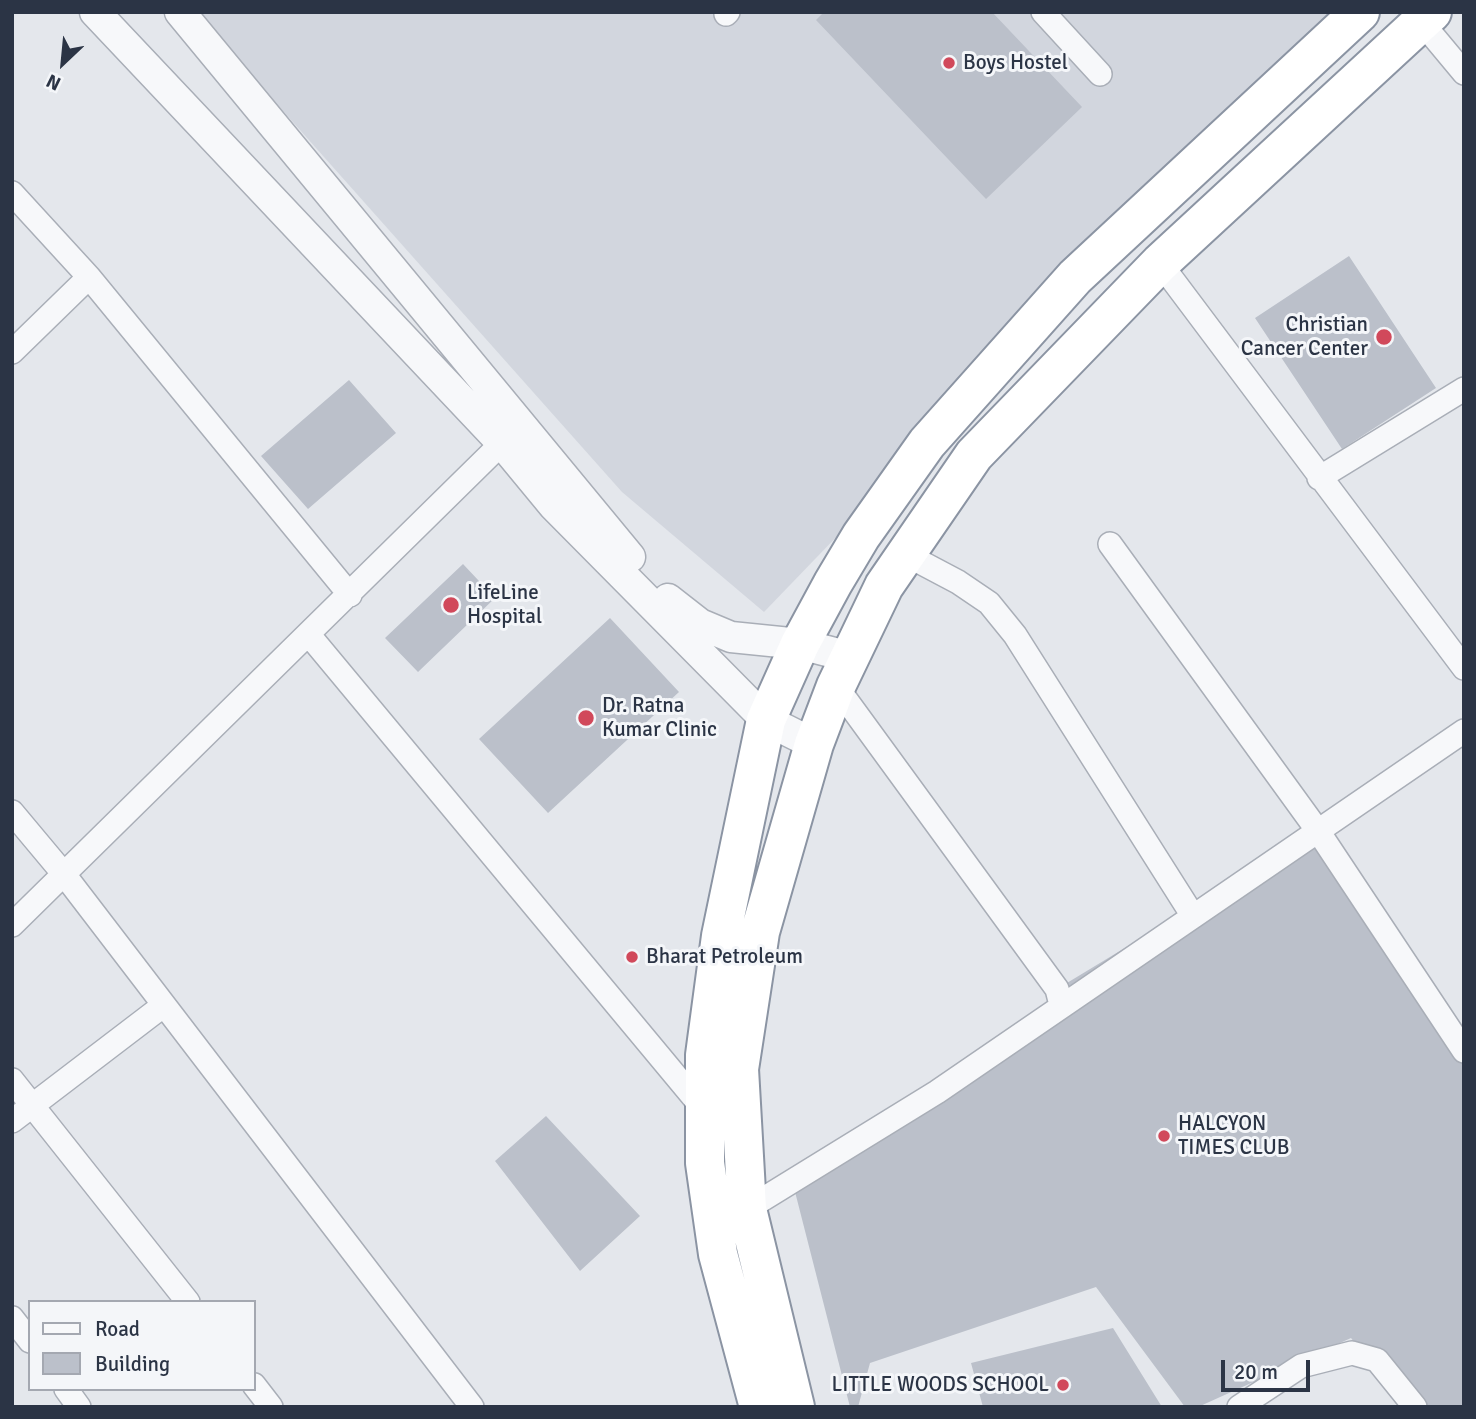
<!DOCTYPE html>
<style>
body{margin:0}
#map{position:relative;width:1476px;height:1419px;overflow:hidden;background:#e4e7ec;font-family:Signika,sans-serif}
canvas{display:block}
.frame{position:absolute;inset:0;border:14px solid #2b3445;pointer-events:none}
.legend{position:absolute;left:28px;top:1300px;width:228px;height:91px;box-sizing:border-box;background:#f4f6f9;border:2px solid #a4a8b1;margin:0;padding:9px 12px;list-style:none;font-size:21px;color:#2b3445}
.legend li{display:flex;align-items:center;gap:14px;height:35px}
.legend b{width:35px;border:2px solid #a4a8b1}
.north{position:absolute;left:28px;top:28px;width:70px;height:70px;-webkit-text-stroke:5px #f4f6f9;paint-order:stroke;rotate:206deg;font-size:19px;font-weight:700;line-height:28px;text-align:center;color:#2b3445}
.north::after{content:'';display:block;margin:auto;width:24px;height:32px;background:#2b3445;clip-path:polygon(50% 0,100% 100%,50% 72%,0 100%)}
.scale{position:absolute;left:1221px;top:1360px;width:89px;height:32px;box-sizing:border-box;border:4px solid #2b3445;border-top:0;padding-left:9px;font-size:21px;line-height:24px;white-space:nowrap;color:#2b3445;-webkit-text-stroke:5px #f4f6f9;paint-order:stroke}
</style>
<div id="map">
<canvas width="1476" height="1419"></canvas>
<div class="frame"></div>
<ul class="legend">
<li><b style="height:9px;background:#f7f8fa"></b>Road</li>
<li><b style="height:19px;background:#bbc0ca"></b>Building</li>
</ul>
<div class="north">N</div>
<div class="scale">20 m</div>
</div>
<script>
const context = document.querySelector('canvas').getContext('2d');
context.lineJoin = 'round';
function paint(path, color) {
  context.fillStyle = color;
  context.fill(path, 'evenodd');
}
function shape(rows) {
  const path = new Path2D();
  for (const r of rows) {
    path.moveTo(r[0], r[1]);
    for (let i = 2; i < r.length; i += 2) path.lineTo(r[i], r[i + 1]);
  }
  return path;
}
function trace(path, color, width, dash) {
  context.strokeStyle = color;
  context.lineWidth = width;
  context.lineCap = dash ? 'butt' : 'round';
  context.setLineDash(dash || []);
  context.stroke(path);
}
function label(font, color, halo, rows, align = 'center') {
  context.font = font + ' Signika,sans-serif';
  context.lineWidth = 6;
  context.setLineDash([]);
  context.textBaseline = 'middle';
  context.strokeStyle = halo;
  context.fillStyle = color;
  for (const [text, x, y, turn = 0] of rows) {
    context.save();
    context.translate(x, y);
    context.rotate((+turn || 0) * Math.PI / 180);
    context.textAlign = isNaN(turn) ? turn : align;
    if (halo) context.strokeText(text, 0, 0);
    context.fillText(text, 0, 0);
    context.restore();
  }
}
paint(shape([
 [195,12,1342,12,764,612,622,492]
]), '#d2d6de');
paint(shape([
 [824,12,992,12,1082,107,986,199,816,20],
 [1349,256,1436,388,1342,449,1255,318],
 [349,380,396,433,308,509,261,456],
 [463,564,495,598,418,672,385,638],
 [610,618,679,692,548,813,479,739],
 [1318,831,1464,1051,1464,1407,1404,1407,1351,1338,1198,1407,1185,1407,1096,1287,870,1363,858,1407,850,1407,792,1180,1061,1005,1057,989],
 [546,1116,640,1216,580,1271,495,1161],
 [1113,1328,1162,1407,983,1407,971,1363]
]), '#bbc0ca');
const minor = shape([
 [1043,12,1100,74],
 [1414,13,1464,73],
 [726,14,728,12],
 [12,193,89,277,350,595],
 [1160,263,1464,668],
 [12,352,89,277],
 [1319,478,1464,389],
 [1110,544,1318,831,1464,1051],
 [905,554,958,582,989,603,1015,635,1193,916],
 [309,635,705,1111],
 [836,686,1057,989,1061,1005],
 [12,812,63,873,472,1407],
 [12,925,502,443],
 [12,1080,188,1302],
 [12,1121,164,1005],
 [747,1209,937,1092,1464,731],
 [12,1318,30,1341],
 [254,1385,271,1407],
 [66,1389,79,1407],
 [1239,1407,1301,1366,1352,1353,1377,1360,1415,1407]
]);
const tertiary = shape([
 [95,12,502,443,554,506,766,720,814,744],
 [180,12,630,557],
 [668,599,700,624,731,637,800,644,850,657]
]);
const trunk = shape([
 [759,1407,718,1254,705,1163,705,1055,721,936,766,720,800,644,833,583,861,536,927,443,1075,277,1360,12],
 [795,1407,747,1209,739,1069,760,932,814,744,836,686,884,586,974,455,1160,263,1432,12]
]);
trace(minor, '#a9aeb7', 26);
trace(tertiary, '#a9aeb7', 33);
trace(trunk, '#8b94a3', 42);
trace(minor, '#f7f8fa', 23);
trace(tertiary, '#f7f8fa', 30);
trace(trunk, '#fff', 38);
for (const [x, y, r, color] of [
 [949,63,7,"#d1495b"],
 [1384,337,9,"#d1495b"],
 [451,605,9,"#d1495b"],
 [586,718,9,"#d1495b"],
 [632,957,7,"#d1495b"],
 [1164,1136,7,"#d1495b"],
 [1063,1385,7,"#d1495b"]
]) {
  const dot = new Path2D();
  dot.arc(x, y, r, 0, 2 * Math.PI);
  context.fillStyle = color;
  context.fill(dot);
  trace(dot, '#f4f6f9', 2.5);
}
label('21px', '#2b3445', '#f4f6f9', [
 ["Boys Hostel",963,63],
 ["Christian",1368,325,"right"],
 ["Cancer Center",1368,349,"right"],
 ["LifeLine",467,593],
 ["Hospital",467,617],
 ["Dr. Ratna",602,706],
 ["Kumar Clinic",602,730],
 ["Bharat Petroleum",646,957],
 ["HALCYON",1178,1124],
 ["TIMES CLUB",1178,1148],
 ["LITTLE WOODS SCHOOL",1049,1385,"right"]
], 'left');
</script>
